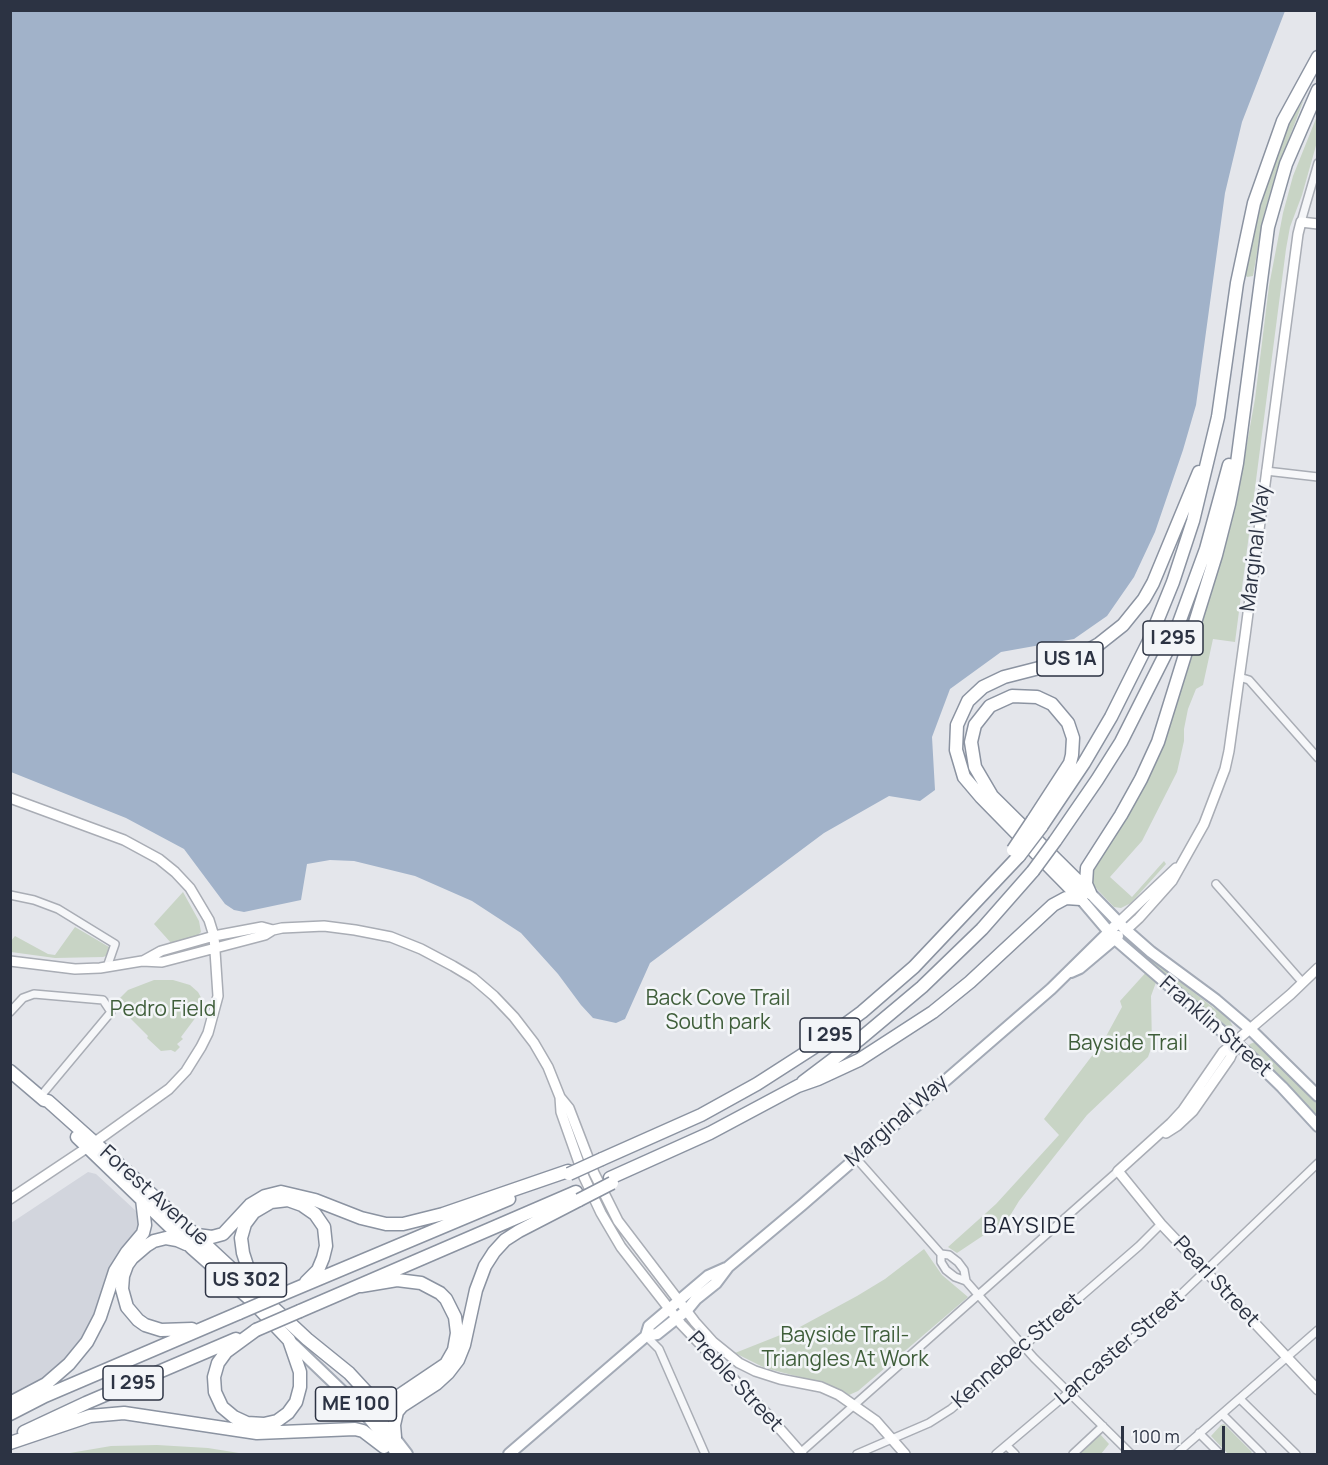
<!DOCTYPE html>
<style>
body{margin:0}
#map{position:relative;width:1328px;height:1465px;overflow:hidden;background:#e4e6eb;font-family:Manrope,sans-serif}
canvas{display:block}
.frame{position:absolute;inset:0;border:12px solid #2c3343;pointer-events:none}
.scale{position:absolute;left:1121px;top:1426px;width:104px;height:27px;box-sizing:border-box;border:3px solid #2c3343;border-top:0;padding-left:8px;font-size:18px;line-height:21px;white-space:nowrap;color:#2c3343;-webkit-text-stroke:4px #f3f5f8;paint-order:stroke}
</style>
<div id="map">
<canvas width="1328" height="1465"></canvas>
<div class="frame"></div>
<div class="scale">100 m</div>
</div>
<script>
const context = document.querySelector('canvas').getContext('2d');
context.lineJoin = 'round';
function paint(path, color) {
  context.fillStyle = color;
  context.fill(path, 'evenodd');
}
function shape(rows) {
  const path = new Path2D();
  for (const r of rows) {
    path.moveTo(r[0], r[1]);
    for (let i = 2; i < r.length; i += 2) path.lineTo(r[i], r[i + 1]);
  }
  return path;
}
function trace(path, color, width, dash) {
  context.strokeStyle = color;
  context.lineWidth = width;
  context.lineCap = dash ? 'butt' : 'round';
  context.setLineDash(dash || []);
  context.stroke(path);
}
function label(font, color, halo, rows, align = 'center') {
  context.font = font + ' Manrope,sans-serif';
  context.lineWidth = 5;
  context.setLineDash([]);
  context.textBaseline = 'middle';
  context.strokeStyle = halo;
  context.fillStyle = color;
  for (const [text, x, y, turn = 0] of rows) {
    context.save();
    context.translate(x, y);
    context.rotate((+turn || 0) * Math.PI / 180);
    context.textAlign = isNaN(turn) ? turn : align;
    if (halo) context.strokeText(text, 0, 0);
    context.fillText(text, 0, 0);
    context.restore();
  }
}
paint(shape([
 [88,1172,96,1174,136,1211,140,1217,139,1228,113,1263,102,1299,85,1336,62,1364,45,1379,11,1400,11,1223]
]), '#d2d5dd');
paint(shape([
 [1304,99,1276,173,1263,218,1253,276,1247,277,1245,275,1258,206,1279,145,1291,120],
 [1317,116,1317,142,1302,195,1290,227,1286,249,1235,642,1213,639,1203,685,1196,689,1188,709,1184,729,1184,741,1177,772,1142,841,1110,877,1132,897,1164,861,1166,864,1131,903,1121,908,1114,907,1094,886,1092,878,1093,869,1126,820,1141,792,1169,729,1187,672,1237,499,1255,399,1269,286,1283,213,1293,176],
 [183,892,199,921,201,932,196,937,172,944,154,924],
 [75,927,109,947,110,951,109,955,103,957,55,958,11,952,10,942,15,936,48,954,55,955],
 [1124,938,1126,938,1148,957,1214,1008,1221,1010,1227,1015,1233,1027,1229,1028,1139,955,1123,940],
 [1149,969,1158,977,1151,996,1152,1046,1148,1057,1087,1115,1019,1201,1008,1219,957,1253,948,1247,996,1204,1059,1135,1044,1119,1104,1040,1122,1007,1120,1001],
 [154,980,173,980,190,985,198,992,205,1005,181,1037,183,1039,177,1044,180,1047,175,1052,171,1050,161,1051,147,1038,148,1036,121,1009,120,998,128,990],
 [1255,1042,1317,1104,1317,1120,1247,1047,1250,1044],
 [924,1249,942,1275,968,1297,858,1391,849,1395,823,1383,765,1368,735,1353,798,1328,857,1296,885,1279],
 [1224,1424,1252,1452,1250,1454,1228,1454,1211,1436,1221,1425],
 [1099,1433,1109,1444,1101,1454,1079,1454],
 [157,1445,208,1448,245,1454,64,1454,111,1446]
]), '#c8d4c5');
paint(shape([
 [10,11,11,10,1285,11,1242,122,1225,193,1196,405,1183,450,1155,532,1134,577,1107,616,1074,639,1001,652,950,689,932,737,935,790,920,801,889,796,824,833,650,963,625,1019,616,1023,593,1018,581,1005,558,974,521,933,472,901,415,876,354,861,330,860,307,864,301,900,244,912,234,910,225,904,184,849,126,818,11,772]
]), '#a1b2c9');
const street = shape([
 [1301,222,1318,163],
 [1266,471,1318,477],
 [1239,677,1249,680,1318,758],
 [1216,884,1303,983],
 [10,895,34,900,58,909,115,944,107,967],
 [10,1012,23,998,34,994,103,1000,111,1012,40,1097],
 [855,1157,941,1254,949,1255,958,1262,964,1270,966,1281,1034,1358,1131,1454],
 [941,1254,941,1262,946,1270,955,1277,966,1281],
 [646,1336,659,1349,705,1454],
 [1240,1399,1296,1454],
 [1222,1414,1262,1454],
 [1199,1433,1220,1454],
 [1007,1446,1015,1454],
 [799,1454,1118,1171],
 [857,1454,929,1423,951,1409,1139,1246,1161,1224],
 [996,1454,1152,1322,1318,1163],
 [1073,1454,1103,1426],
 [1176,1454,1318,1330]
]);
const secondary = shape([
 [10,798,124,840,159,859,175,872,190,888,209,920,214,936,218,996,208,1033,201,1047,186,1071,169,1089,95,1142],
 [1118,923,1176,868],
 [1126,930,1139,918,1172,881,1204,824,1225,769,1229,751,1245,636,1298,234,1301,222,1318,224],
 [10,961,75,969,100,968,142,961,162,962,265,935,273,930,282,928,324,926,355,930,391,937,421,949,453,966,473,978,494,996,514,1017,534,1043,548,1067,560,1097,561,1112,584,1177,601,1213,621,1247,681,1324,766,1413,802,1454],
 [143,961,161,951,214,936,262,927,273,930],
 [1318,968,1291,994,1223,1052,1183,1110,1171,1123,1118,1171,1161,1224,1318,1390],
 [560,1097,569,1108,594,1173,618,1221,695,1322,713,1342,739,1363,755,1371,780,1379,821,1387,839,1395,876,1421,905,1454],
 [1166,1133,1177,1126,1193,1111,1230,1058,1236,1044],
 [10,1199,88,1147]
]);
const primary = shape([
 [1090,893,1126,930,1151,952,1216,1000,1250,1029,1318,1096],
 [1081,899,1115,939,1246,1052,1282,1087,1318,1126],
 [1071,972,1080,968,1118,936],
 [646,1336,657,1334,687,1310,696,1299,716,1283,728,1267,802,1205,1051,989,1118,923],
 [289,1340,362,1410,397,1454],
 [360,1393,407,1454],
 [509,1454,646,1336,649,1326,708,1276,726,1268]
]);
const highway = shape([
 [1033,820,1070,763,1072,755,1073,738,1068,723,1052,704,1037,697,1012,696,990,706,975,725,971,742,975,767,992,796,1087,890],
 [1041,827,1084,763,1111,717,1149,641,1173,582,1193,521,1218,417,1237,283,1254,203,1283,121,1318,57],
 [1055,841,1097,780,1121,742,1173,639,1206,549,1229,465],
 [1090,893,1086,884,1087,868,1121,815,1141,779,1158,742,1216,555,1229,504,1237,463,1268,227,1286,164,1318,90],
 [1081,899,981,797,964,777,956,750,957,725,968,701,983,687,1004,677,1047,666,1078,656,1099,644,1123,625,1144,599,1153,583,1199,472],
 [10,1071,44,1100,48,1101,133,1177,307,1339,349,1373,373,1399,382,1401,391,1399,400,1395,446,1364,454,1350,457,1333,455,1317,446,1299,440,1293,421,1283,397,1280,361,1286],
 [803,1082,860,1039,922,987,982,929,1033,871],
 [77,1137,192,1248,251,1300,289,1340,300,1372,300,1387,296,1402,288,1413,277,1421,264,1424,247,1423,234,1417,222,1407,215,1392,214,1377,218,1363,226,1352,256,1330],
 [602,1159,701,1115,757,1084,813,1048,862,1012,914,967,1019,856],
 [610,1178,710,1133,798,1086,818,1079,859,1060,933,1012,970,982,1053,905,1066,898,1081,899],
 [197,1235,212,1237,223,1234,250,1205,265,1196,281,1192,315,1200,361,1218,386,1224,403,1224,443,1214,568,1171],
 [186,1244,177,1240,166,1238,154,1241,146,1246,132,1258,127,1265,123,1276,122,1289,127,1307,138,1320,145,1325,161,1330,192,1329],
 [253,1284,243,1253,241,1238,245,1224,254,1212,271,1202,288,1200,302,1205,315,1214,324,1227,326,1246,323,1258,318,1270,306,1282],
 [283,1294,509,1199],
 [300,1311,576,1192],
 [10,1403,46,1384,69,1364,87,1342,100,1317,115,1271,127,1252,143,1233,145,1225,142,1199],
 [10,1414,45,1396,239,1313],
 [24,1432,86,1403,236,1339],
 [395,1437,394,1425,397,1412,402,1406,436,1384,448,1373,458,1360,464,1345,476,1290,485,1266,494,1252,505,1240,519,1231,579,1200],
 [10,1443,90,1416,124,1413,257,1433,355,1429,363,1431,384,1447]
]);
trace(street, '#a9adb5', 10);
trace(secondary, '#a9adb5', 12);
trace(primary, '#a3aab6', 14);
trace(highway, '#8b93a1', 15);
trace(street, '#f6f7f9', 7);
trace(secondary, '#fff', 9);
trace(primary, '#fff', 10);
trace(highway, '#fff', 12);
const highwayBridge = shape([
 [1013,850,1033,820],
 [1019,856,1041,827],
 [1033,871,1055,841],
 [569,1174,602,1159],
 [579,1200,612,1183],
 [239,1313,283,1294],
 [256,1330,300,1311]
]);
trace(highwayBridge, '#8b93a1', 15, []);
trace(highwayBridge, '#fff', 12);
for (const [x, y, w] of [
 [1173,638,60],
 [1070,659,66],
 [830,1035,60],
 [246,1280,81],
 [133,1383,60],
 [356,1404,81]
]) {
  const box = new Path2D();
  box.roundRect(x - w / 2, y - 17, w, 34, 4.5);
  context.fillStyle = '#f3f5f8';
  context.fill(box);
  trace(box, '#2c3343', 1.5);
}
label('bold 20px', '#2c3343', null, [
 ["I 295",1173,638],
 ["US 1A",1070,659],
 ["I 295",830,1035],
 ["US 302",246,1280],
 ["I 295",133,1383],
 ["ME 100",356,1404]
]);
label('21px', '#2c3343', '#f3f5f8', [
 ["Marginal Way",1256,548,-83],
 ["Franklin Street",1215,1027,41],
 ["Marginal Way",897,1121,-41],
 ["Forest Avenue",154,1196,42],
 ["Pearl Street",1216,1282,47],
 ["Lancaster Street",1120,1348,-41],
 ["Kennebec Street",1017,1351,-41],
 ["Preble Street",735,1382,47]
]);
label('21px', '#3f5e3a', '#f3f5f8', [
 ["Back Cove Trail",718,999],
 ["South park",718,1023],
 ["Pedro Field",163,1010],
 ["Bayside Trail",1128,1044],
 ["Bayside Trail-",845,1336],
 ["Triangles At Work",845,1360]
]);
context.letterSpacing = '1.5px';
label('22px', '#1e2434', '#f3f5f8', [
 ["BAYSIDE",1030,1227]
]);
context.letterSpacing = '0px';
</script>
